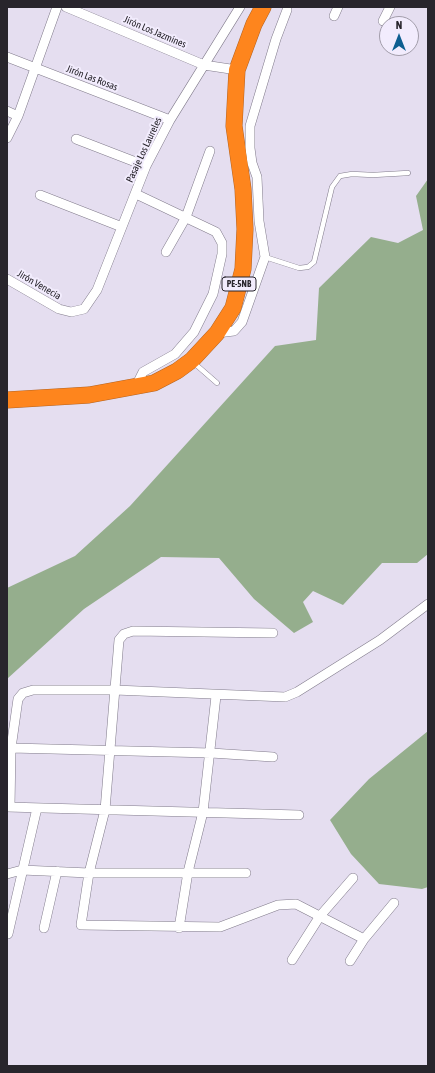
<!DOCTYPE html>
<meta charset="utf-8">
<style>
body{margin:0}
#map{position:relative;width:435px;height:1073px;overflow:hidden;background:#e5def0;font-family:"Asap Condensed",sans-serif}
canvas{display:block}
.frame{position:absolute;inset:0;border:8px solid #28252c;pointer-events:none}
.north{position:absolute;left:379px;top:16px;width:40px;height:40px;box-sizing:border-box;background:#f2ecfd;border:1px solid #a19ca9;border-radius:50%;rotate:0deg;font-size:11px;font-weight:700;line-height:16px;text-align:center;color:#28252c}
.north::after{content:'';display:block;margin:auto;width:14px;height:18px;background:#0e5f91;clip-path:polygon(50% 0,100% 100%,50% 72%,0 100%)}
</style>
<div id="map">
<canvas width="435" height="1073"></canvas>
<div class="frame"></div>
<div class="north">N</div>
</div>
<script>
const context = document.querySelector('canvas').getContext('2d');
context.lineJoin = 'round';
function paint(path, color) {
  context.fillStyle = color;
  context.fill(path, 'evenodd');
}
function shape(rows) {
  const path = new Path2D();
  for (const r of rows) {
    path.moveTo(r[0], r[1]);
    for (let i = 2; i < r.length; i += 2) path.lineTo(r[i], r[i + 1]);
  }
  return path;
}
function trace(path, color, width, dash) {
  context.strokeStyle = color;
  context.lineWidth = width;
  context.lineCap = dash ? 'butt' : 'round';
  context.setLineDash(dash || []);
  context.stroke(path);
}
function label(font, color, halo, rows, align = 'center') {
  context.font = font + ' "Asap Condensed",sans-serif';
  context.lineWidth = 4;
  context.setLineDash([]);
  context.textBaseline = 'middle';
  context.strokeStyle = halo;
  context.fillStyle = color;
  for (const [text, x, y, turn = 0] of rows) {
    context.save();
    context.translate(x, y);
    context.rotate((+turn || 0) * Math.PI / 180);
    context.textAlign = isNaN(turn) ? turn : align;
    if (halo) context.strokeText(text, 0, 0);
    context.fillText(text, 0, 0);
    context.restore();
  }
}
paint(shape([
 [428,179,428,554,417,563,382,563,343,605,313,591,303,602,313,622,294,633,254,599,219,558,161,557,84,609,7,679,7,588,75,556,130,506,275,346,316,340,319,288,371,237,398,243,423,230,416,196],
 [428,731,428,887,422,889,379,884,351,854,330,820,369,779]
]), '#95ae8d');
const lane = shape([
 [265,257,299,268,308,267,314,262,332,187,340,176,352,174,373,175,408,173],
 [194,363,217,383]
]);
const street = shape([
 [66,7,204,65,237,70],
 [334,16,338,7],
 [383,21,390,7],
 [7,57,170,120],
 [7,111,18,116],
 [7,138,18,116,57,7],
 [76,139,146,166],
 [40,195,122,227],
 [166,252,186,217,210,151],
 [7,279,59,309,71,312,84,309,97,290,146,166,170,120,240,7],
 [217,333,234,331,242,322,265,257,259,221,257,177,252,163,250,148,250,126,276,39,287,10],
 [135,388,143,372,175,354,194,332,213,294,222,254,222,243,216,232,136,194],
 [273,633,133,631,124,634,119,640,105,810,89,873,81,925,220,927,278,905,296,904,364,939],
 [11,748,211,753,273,757],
 [7,807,299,815],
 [10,807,11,748,18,699,23,693,33,690,115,690,285,697,297,692,380,640,428,604],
 [7,874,22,870,89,873,246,873],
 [44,928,57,871],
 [179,928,188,872,203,812,216,696],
 [8,934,37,808],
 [292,960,320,916,353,878],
 [350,961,364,939,394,903]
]);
const highway = shape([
 [7,400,89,395,154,383,177,371,192,360,217,333,233,308,243,269,245,229,243,189,234,126,237,70,254,24,263,7]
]);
trace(lane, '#817b8b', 5.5);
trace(street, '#817b8b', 10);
trace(highway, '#b36322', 17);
trace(lane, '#fff', 4.5);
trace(street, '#fff', 9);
trace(highway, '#fe851d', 16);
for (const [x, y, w] of [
 [239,284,34]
]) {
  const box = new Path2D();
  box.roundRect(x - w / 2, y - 7, w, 14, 3);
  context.fillStyle = '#f2ecfd';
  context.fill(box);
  trace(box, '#28252c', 1);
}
label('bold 9px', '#28252c', null, [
 ["PE-5NB",239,284]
]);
label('10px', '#28252c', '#f2ecfd', [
 ["Jirón Los Jazmines",155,32,23],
 ["Jirón Las Rosas",92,78,21],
 ["Pasaje Los Laureles",144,150,-65],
 ["Jirón Venecia",39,285,30]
]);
</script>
